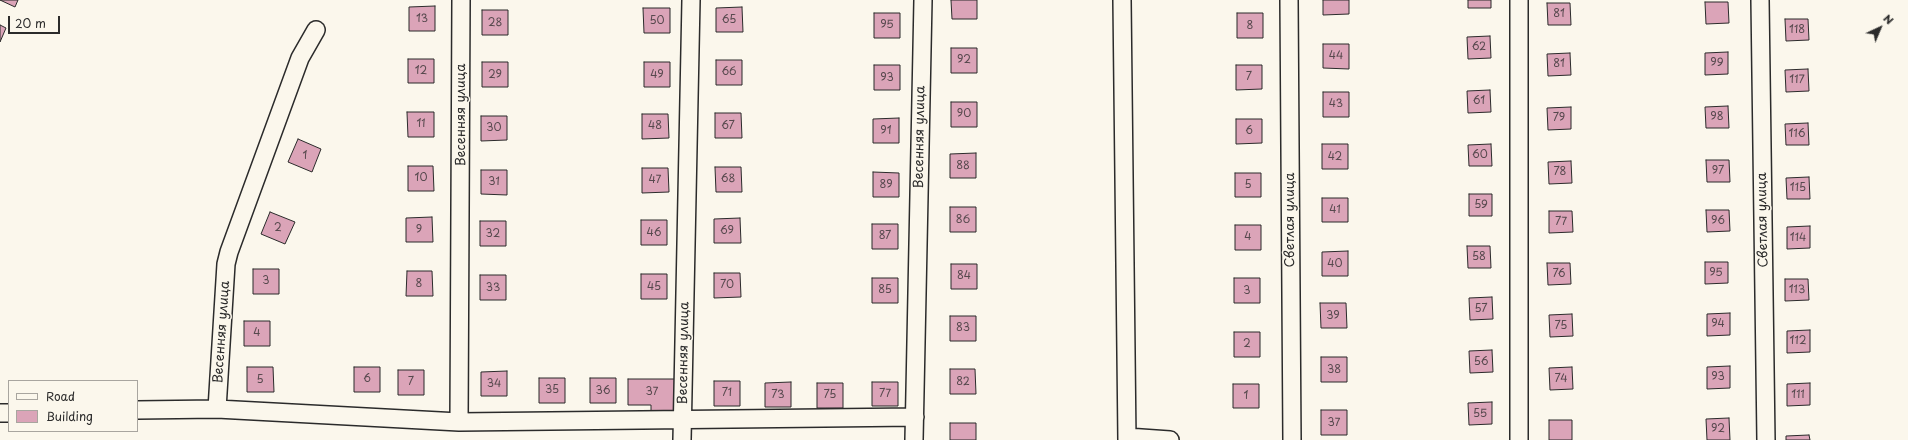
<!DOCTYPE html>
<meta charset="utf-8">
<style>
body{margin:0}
#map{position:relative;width:1908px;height:440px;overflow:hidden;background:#fbf7ec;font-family:"Playpen Sans",sans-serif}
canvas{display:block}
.legend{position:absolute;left:8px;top:380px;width:130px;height:52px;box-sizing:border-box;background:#fbf7ec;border:1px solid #a8a59f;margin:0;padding:5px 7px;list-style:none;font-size:12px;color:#2b2b2b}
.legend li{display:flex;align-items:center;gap:8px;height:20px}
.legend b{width:20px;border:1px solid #a8a59f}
.north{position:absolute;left:1860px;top:8px;width:40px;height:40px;-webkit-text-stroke:3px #fbf7ec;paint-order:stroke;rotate:44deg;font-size:11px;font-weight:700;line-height:16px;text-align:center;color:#2b2b2b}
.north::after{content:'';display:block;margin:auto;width:14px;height:18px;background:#2b2b2b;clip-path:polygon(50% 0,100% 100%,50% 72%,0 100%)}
.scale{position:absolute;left:8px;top:16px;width:52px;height:18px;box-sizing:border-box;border:2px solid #2b2b2b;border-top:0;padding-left:5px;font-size:12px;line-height:14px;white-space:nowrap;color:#2b2b2b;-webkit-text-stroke:3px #fbf7ec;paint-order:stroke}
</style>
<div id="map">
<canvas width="1908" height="440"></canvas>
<ul class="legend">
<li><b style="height:5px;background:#fbf7ec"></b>Road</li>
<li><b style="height:11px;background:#dba4b8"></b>Building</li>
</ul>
<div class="north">N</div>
<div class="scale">20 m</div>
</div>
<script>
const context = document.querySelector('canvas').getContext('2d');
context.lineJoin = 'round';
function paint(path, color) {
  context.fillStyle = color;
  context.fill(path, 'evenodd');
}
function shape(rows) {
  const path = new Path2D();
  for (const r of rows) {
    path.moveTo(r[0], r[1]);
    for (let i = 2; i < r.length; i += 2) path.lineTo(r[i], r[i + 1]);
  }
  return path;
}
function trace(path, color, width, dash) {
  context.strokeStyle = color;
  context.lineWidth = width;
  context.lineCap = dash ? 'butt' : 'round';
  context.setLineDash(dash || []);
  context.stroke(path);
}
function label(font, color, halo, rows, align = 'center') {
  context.font = font + ' "Playpen Sans",sans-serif';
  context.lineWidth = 3;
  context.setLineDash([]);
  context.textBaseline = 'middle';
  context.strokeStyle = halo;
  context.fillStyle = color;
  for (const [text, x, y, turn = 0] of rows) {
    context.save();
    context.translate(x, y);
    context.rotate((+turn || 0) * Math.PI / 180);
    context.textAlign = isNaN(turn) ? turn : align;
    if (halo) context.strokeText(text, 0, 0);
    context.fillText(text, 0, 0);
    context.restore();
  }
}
const building = shape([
 [0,0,18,0,15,7,0,0],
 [951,0,977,0,977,19,952,19,951,0],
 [1323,0,1349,0,1349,14,1323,15,1323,0],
 [1468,0,1491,0,1491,8,1468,8,1468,0],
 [1705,2,1728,2,1729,23,1706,24,1705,2],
 [1547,3,1570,3,1571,25,1548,25,1547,3],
 [435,6,435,31,409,31,409,7,435,6],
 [742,7,743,32,716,32,716,8,742,7],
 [643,8,670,8,670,33,644,33,643,8],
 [482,10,508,10,508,35,482,35,482,10],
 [874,13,900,13,900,38,874,38,874,13],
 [1237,13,1263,13,1263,38,1237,38,1237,13],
 [1785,19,1808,19,1809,40,1786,41,1785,19],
 [0,25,6,28,0,42,0,25],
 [1490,36,1491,58,1468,59,1467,37,1490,36],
 [1323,44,1349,44,1349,69,1323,68,1323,44],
 [951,48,977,48,977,73,951,73,951,48],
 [1728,52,1728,74,1705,75,1705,53,1728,52],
 [1570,53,1571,75,1548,76,1547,54,1570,53],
 [408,59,434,59,434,83,408,83,408,59],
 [716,60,742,60,742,85,716,85,716,60],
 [482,62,508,62,508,87,482,87,482,62],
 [644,62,670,62,670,87,644,87,644,62],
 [874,65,900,65,900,90,874,90,874,65],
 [1236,65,1262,65,1262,89,1236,90,1236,65],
 [1808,69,1809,91,1786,92,1785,70,1808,69],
 [1490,90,1491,112,1468,113,1467,91,1490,90],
 [1323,92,1349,92,1349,117,1323,117,1323,92],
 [951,102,977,102,977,127,951,127,951,102],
 [1728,106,1729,128,1706,128,1705,107,1728,106],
 [1571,107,1571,129,1548,130,1547,108,1571,107],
 [407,112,434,112,434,137,408,137,407,112],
 [715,113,741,113,742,138,715,138,715,113],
 [642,114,668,114,669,138,642,139,642,114],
 [481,116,507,116,507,140,481,141,481,116],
 [899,118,899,143,873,143,873,119,899,118],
 [1236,119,1262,119,1262,143,1236,144,1236,119],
 [1808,123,1809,145,1786,145,1785,124,1808,123],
 [298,139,321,149,312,172,288,162,298,139],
 [1322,144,1348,144,1348,169,1322,169,1322,144],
 [1491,144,1492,166,1469,166,1468,145,1491,144],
 [976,153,976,178,950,178,950,154,976,153],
 [1706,160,1729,160,1730,182,1707,182,1706,160],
 [1571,161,1572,183,1549,184,1548,162,1571,161],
 [408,166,433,166,434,191,408,191,408,166],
 [715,167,741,167,742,192,716,192,715,167],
 [642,168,668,168,669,192,642,193,642,168],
 [481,170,507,170,507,195,481,194,481,170],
 [873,172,899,173,899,197,873,197,873,172],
 [1235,173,1261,173,1261,197,1235,197,1235,173],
 [1809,177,1810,199,1787,199,1786,178,1809,177],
 [1469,194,1492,194,1492,216,1469,216,1469,194],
 [1322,198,1348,198,1348,222,1322,222,1322,198],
 [950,207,976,207,976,232,950,232,950,207],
 [1706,210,1729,210,1730,231,1707,232,1706,210],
 [1549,211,1572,211,1573,232,1549,233,1549,211],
 [270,212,295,222,285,244,261,234,270,212],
 [432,217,433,242,406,242,406,218,432,217],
 [740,218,741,243,714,243,714,219,740,218],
 [641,220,667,220,667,245,641,245,641,220],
 [480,221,506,221,506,246,480,246,480,221],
 [872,224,898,224,898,249,872,249,872,224],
 [1235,225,1261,225,1261,250,1235,250,1235,225],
 [1810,226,1810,248,1787,249,1787,227,1810,226],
 [1467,246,1490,246,1491,268,1468,268,1467,246],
 [1348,251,1348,276,1322,276,1322,252,1348,251],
 [1705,262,1728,262,1728,283,1705,284,1705,262],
 [1547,263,1570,263,1571,284,1548,285,1547,263],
 [951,264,977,264,977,289,951,289,951,264],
 [253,269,279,269,279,294,253,294,253,269],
 [407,271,432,271,433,296,406,296,407,271],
 [714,273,740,273,741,297,714,298,714,273],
 [641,274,667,274,667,299,641,299,641,274],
 [480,275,506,275,506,300,480,300,480,275],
 [872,278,898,278,898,303,872,303,872,278],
 [1234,278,1260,278,1260,303,1234,303,1234,278],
 [1785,279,1808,279,1809,300,1785,301,1785,279],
 [1492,297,1493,319,1470,320,1469,298,1492,297],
 [1320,303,1346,303,1347,328,1321,328,1320,303],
 [1730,313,1730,335,1707,336,1707,314,1730,313],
 [1572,314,1573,336,1550,337,1549,315,1572,314],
 [950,316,976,316,976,341,950,341,950,316],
 [244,321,270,321,270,346,244,346,244,321],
 [1810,330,1810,352,1787,353,1787,331,1810,330],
 [1234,332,1260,332,1260,357,1234,357,1234,332],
 [1492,350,1493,372,1470,373,1469,351,1492,350],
 [1321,357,1347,357,1347,382,1321,382,1321,357],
 [1730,366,1730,388,1707,389,1707,367,1730,366],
 [247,367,273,367,274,392,247,392,247,367],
 [354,367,380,367,380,392,354,392,354,367],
 [1572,367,1573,389,1550,390,1549,368,1572,367],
 [950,369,975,369,976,394,950,394,950,369],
 [398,370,424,370,424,395,398,395,398,370],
 [507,371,507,396,481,396,481,372,507,371],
 [539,378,565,378,565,403,539,403,539,378],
 [590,378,616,378,616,403,590,403,590,378],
 [628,379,677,379,677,413,651,413,651,405,628,405,628,379],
 [714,381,740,381,740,406,714,406,714,381],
 [791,382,791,407,765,407,765,383,791,382],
 [872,382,898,382,898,406,872,406,872,382],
 [817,383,843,383,843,408,817,408,817,383],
 [1810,383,1810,405,1787,406,1787,384,1810,383],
 [1233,384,1259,384,1259,408,1233,408,1233,384],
 [1492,402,1492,424,1469,425,1468,403,1492,402],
 [1321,410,1347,410,1347,435,1321,435,1321,410],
 [1729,418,1730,440,1707,440,1706,419,1729,418],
 [1549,420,1572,420,1572,440,1549,440,1549,420],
 [950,423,976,423,976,440,950,440,950,423],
 [1809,435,1810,440,1786,440,1786,436,1809,435]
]);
paint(building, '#dba4b8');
trace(building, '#2b2b2b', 1);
const minor = shape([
 [1122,0,1127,440],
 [1289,0,1292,440],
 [1519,0,1519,440],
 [1760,0,1766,440],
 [217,409,226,264,229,252,300,58,316,30],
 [137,410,217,409,459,422,915,417],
 [0,413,9,413],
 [459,422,461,0],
 [1127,437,1170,440],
 [682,440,691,0],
 [914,440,923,0]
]);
trace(minor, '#2b2b2b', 20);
trace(minor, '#fbf7ec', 17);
label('11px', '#57494e', null, [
 ["81",1559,14],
 ["13",422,19],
 ["65",729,20],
 ["50",657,21],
 ["28",495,23],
 ["95",887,25],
 ["8",1250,26],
 ["118",1797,30],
 ["62",1479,47],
 ["44",1336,56],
 ["92",964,60],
 ["99",1717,63],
 ["81",1559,64],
 ["12",421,71],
 ["66",729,72],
 ["29",495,75],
 ["49",657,75],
 ["7",1249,77],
 ["93",887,78],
 ["117",1797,80],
 ["61",1479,101],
 ["43",1336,104],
 ["90",964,114],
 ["98",1717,117],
 ["79",1559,118],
 ["11",421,124],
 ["48",655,126],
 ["67",728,126],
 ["30",494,128],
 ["91",886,131],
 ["6",1249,131],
 ["116",1797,134],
 ["60",1480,155],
 ["1",305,156],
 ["42",1335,157],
 ["88",963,166],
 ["97",1718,171],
 ["78",1560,172],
 ["10",421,178],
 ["68",728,179],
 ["47",655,180],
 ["31",494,182],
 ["89",886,185],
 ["5",1248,185],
 ["115",1798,188],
 ["59",1481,205],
 ["41",1335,210],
 ["86",963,220],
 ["96",1718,221],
 ["77",1561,222],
 ["2",278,228],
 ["9",419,230],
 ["69",727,231],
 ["46",654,233],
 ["32",493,234],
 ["87",885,236],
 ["4",1248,237],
 ["114",1798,238],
 ["58",1479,257],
 ["40",1335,264],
 ["95",1716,273],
 ["76",1559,274],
 ["84",964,276],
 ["3",266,281],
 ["8",419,284],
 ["70",727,285],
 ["45",654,287],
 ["33",493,288],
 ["85",885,290],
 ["113",1797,290],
 ["3",1247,291],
 ["57",1481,309],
 ["39",1333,316],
 ["94",1718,324],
 ["75",1561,326],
 ["83",963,328],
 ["4",257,333],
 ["112",1798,341],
 ["2",1247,344],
 ["56",1481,362],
 ["38",1334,370],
 ["93",1718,377],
 ["6",367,379],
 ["74",1561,379],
 ["5",260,380],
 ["7",411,382],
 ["82",963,382],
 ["34",494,384],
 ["35",552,390],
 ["36",603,391],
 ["37",652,392],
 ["71",727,393],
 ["77",885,394],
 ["73",778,395],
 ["75",830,395],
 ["111",1798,395],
 ["1",1246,396],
 ["55",1480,414],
 ["37",1334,423],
 ["92",1718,429]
]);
label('13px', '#2b2b2b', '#fbf7ec', [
 ["Весенняя улица",461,115,-90],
 ["Весенняя улица",920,137,-89],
 ["Светлая улица",1290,220,-90],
 ["Светлая улица",1763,220,-91],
 ["Весенняя улица",222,332,-86],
 ["Весенняя улица",684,353,-89]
]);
</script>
